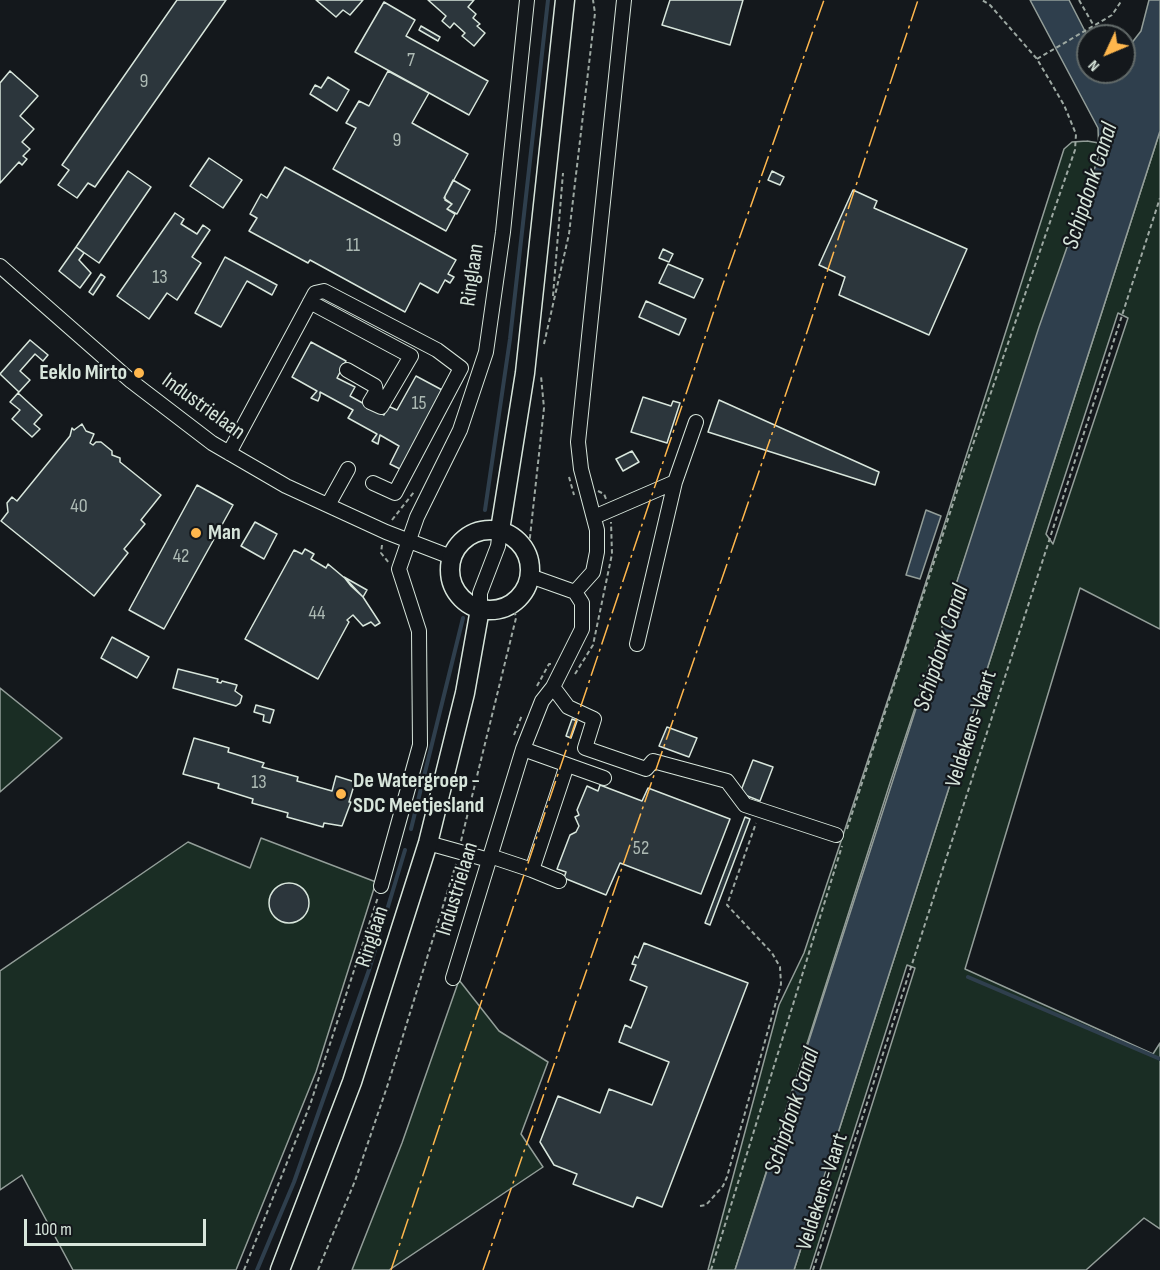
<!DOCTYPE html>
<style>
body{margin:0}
#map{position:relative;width:1160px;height:1270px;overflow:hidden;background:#14181c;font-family:"Sofia Sans Condensed",sans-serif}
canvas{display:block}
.north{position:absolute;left:1076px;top:24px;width:60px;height:60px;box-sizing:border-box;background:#14181c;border:2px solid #626a69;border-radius:50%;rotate:226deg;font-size:16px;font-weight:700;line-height:24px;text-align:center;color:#d8e6dc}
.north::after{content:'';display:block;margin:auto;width:21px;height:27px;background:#ffb74d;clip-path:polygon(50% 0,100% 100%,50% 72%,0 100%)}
.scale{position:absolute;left:24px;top:1219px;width:182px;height:27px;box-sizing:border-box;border:3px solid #d8e6dc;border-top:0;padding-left:8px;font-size:18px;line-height:21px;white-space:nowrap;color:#d8e6dc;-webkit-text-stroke:4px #14181c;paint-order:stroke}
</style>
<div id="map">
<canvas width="1160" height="1270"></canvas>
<div class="north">N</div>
<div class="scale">100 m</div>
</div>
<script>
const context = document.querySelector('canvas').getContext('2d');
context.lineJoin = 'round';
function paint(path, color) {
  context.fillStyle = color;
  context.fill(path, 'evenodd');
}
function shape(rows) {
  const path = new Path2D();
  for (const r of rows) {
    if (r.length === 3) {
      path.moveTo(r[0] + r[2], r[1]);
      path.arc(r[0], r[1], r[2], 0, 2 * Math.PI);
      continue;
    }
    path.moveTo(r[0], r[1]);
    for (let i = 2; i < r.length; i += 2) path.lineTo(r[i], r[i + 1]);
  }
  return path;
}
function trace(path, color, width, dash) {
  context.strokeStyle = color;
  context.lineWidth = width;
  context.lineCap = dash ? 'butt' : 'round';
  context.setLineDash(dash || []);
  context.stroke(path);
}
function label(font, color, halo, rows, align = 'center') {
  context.font = font + ' "Sofia Sans Condensed",sans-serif';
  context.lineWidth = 4.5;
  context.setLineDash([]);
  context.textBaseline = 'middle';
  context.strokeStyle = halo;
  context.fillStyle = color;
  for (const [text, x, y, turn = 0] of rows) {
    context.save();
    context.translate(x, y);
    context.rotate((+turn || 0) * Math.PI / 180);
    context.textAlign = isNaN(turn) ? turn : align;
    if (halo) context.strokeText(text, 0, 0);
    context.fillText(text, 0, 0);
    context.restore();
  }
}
const green = shape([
 [1160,131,1160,629,1080,588,965,969,1153,1054,1160,1043,1160,1229,1144,1218,1086,1270,820,1270,915,968,907,965,810,1270,794,1270,1160,131],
 [1118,313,1128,318,1053,544,1046,534,1118,313],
 [1087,141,1099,143,1099,156,890,783,735,1270,708,1270,779,1005,804,953,903,654,1064,149,1072,142,1087,141],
 [0,688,62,738,0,792,0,688],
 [261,838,376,882,316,1072,236,1270,73,1270,22,1175,0,1190,0,971,188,842,250,868,261,838],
 [459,980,499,1031,548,1062,521,1134,543,1167,389,1270,352,1270,402,1143,459,980]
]);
paint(green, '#1a2d24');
trace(green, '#939e99', 1.5);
const water = shape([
 [1030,0,1069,0,1088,37,1088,72,1124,72,1124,53,1141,31,1149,0,1160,0,1160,131,794,1270,735,1270,1039,327,1099,156,1098,128,1030,0],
 [926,510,941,516,920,579,906,575,926,510]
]);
paint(water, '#2f3f4d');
trace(water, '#939e99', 1.5);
trace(shape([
 [485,510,510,339,548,0],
 [411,829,463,618],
 [968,977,1160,1059],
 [257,1270,294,1182,369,970,405,850]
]), '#2f3f4d', 4);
const building = shape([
 [177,0,226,0,95,187,88,183,77,198,58,185,69,170,62,165,177,0],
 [316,0,363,0,350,15,343,10,336,17,316,0],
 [428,0,474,0,468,7,476,14,473,18,480,24,477,26,485,33,474,46,462,36,465,33,454,23,450,28,442,21,446,16,428,0],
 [670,0,743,0,730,45,662,25,670,0],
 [384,2,415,20,406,36,488,81,469,115,355,52,384,2],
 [421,26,440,37,438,41,419,30,421,26],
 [10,71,38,96,20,116,34,129,22,142,30,149,23,156,27,159,22,165,19,162,0,183,0,83,10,71],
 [388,71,429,93,412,123,468,154,445,196,445,200,452,204,447,209,455,214,446,231,333,169,356,128,346,123,359,101,369,106,388,71],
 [328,77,349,90,337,111,310,94,315,85,321,88,328,77],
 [209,158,242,180,223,208,190,186,209,158],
 [285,167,456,260,448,274,454,277,450,283,445,280,438,293,420,283,405,312,310,260,308,263,249,231,257,218,250,214,261,194,267,198,285,167],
 [128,171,151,187,99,263,76,247,128,171],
 [772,171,784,177,780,185,768,180,772,171],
 [453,180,470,190,457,214,447,209,452,204,444,198,453,180],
 [853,190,877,201,874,208,967,249,929,335,839,295,845,277,819,265,853,190],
 [175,213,184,219,181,224,197,234,203,225,210,230,192,257,201,263,177,300,167,293,149,319,117,296,175,213],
 [76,247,84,253,79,260,91,273,80,288,59,271,76,247],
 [663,249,673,254,669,262,659,258,663,249],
 [225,257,277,285,272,295,247,281,221,327,195,313,225,257],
 [668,264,703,279,694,298,659,283,668,264],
 [101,274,105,277,93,295,89,292,101,274],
 [646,301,686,319,679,335,639,317,646,301],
 [30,340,48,355,43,361,35,354,20,371,30,380,19,392,0,374,30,340],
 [311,342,346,361,337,378,355,387,350,396,384,415,388,406,397,410,416,376,444,391,402,470,390,464,399,446,380,435,378,444,372,441,377,434,348,418,353,410,320,392,320,396,318,401,311,398,317,391,292,377,311,342],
 [18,393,42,415,34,424,40,429,32,437,12,419,20,410,10,402,18,393],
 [643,397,671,406,673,401,680,403,667,443,631,432,643,397],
 [719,400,879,472,875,485,708,432,719,400],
 [82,424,86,431,94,434,90,443,93,445,96,442,101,442,112,451,112,455,120,458,120,462,161,495,141,520,145,524,124,549,128,553,94,596,1,521,8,512,7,503,12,497,17,501,70,436,72,428,74,430,82,424],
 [632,451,639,462,623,471,616,459,632,451],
 [197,485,233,505,164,629,129,610,197,485],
 [255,522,277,534,264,559,241,546,255,522],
 [305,549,314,554,311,559,326,568,328,564,347,580,363,597,380,623,375,626,371,622,363,626,353,615,347,620,349,622,318,679,245,639,294,550,302,554,305,549],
 [344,577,367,590,363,597,351,586,344,577],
 [112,637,149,657,137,678,101,658,112,637],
 [178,669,218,679,217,682,221,683,222,681,237,685,235,691,242,696,240,703,236,706,173,688,178,669],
 [256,705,274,710,270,723,263,721,264,715,254,712,256,705],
 [572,719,577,721,571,738,566,736,572,719],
 [667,727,697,738,689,757,659,746,667,727],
 [194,738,229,748,228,752,264,763,262,767,298,777,297,781,332,791,336,776,355,782,349,802,351,802,342,826,324,823,323,827,287,817,288,813,252,803,253,799,218,788,219,784,183,774,194,738],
 [753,760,773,767,760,801,740,793,753,760],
 [600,785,642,801,648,788,730,819,701,894,620,863,606,895,564,878,566,872,557,869,570,835,576,832,579,826,575,817,579,815,577,810,587,786,598,791,600,785],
 [745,817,750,819,710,925,705,923,745,817],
 [289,903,20],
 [644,943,748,983,662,1207,637,1197,633,1207,573,1184,577,1174,554,1165,540,1142,558,1096,600,1113,609,1089,652,1105,669,1062,619,1042,625,1025,631,1028,647,987,630,980,636,965,632,964,635,956,638,958,644,943]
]);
paint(building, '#2c363c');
trace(building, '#d8e6dc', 1.5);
const minor = shape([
 [0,266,131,381,212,443,286,486,386,532,451,557],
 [310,302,411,356,381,407,370,402,376,392,375,386,347,370],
 [229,453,315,293,324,291,437,350,461,368,395,493,373,483],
 [328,505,348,469],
 [594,517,675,482,696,422],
 [575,592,593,572,597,552,597,530,581,469,578,442,624,0],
 [480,609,480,593,498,546,500,530],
 [637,644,675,482],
 [553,687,568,707,594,719,585,748,646,769,653,761,727,781,745,805,836,835],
 [523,749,604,778],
 [428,843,489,860],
 [490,856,532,870],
 [559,881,532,870,567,765],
 [381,886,420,745,419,631,399,569,417,517,460,430,486,352,503,232,527,0],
 [453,978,523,749,542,701,553,687,582,629,582,603,575,592,530,576]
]);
const major = shape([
 [490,570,40],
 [500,530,525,373,565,0],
 [280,1270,352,1082,428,843,465,693,480,609]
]);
trace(minor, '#d8e6dc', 16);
trace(major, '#d8e6dc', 21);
trace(shape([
 [1079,0,1094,26],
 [1037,59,1112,15,1122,0],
 [553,296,563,173],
 [544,344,569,234,595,13,593,0],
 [569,477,574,495],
 [598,491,604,494,606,499],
 [392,520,414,492],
 [382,545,381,553,389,563],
 [529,546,544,408,541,376],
 [575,674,593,645,612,554,611,522],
 [537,686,549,664,551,664],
 [514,735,522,715],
 [847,829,961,479,1075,150,1076,134,1064,105,1037,59,990,5,982,0],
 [461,841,516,618,513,603],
 [700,1206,706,1205,723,1186,727,1177,781,984,780,967,772,953,727,905,756,823],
 [244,1270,310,1105,378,897],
 [318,1270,355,1181,389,1081,456,864],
 [711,1270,842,846],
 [813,1270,1160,198]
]), '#9da8a2', 2, [4.5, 3]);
trace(minor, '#14181c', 14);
trace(major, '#14181c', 18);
trace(shape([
 [391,1270,722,287,824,0],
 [483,1270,802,347,918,0]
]), '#ffb74d', 1.5, [21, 4.5, 3, 4.5]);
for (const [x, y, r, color] of [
 [139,373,6,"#ffb74d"],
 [196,533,6,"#ffb74d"],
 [341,794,6,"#ffb74d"]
]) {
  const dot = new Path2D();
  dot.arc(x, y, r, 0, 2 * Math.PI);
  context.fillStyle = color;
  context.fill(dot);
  trace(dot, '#14181c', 2);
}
label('20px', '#adbab4', null, [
 ["7",411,61],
 ["9",144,82],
 ["9",397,141],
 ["11",353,246],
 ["13",160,278],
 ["15",419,404],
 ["40",79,507],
 ["42",181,557],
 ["44",317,614],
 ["13",259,783],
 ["52",641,849]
]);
label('22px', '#d8e6dc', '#14181c', [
 ["Ringlaan",473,275,-82],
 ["Industrielaan",203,407,36],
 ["Veldekens-Vaart",972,729,-72],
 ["Industrielaan",458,889,-73],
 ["Ringlaan",373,937,-72],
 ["Veldekens-Vaart",823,1192,-72]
]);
label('bold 22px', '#d8e6dc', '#14181c', [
 ["Eeklo Mirto",127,373,"right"],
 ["Man",208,533],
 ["De Watergroep -",353,781],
 ["SDC Meetjesland",353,806]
], 'left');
label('italic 24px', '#d8e6dc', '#14181c', [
 ["Schipdonk Canal",1091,186,-72],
 ["Schipdonk Canal",942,648,-72],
 ["Schipdonk Canal",793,1111,-72]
]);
</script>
